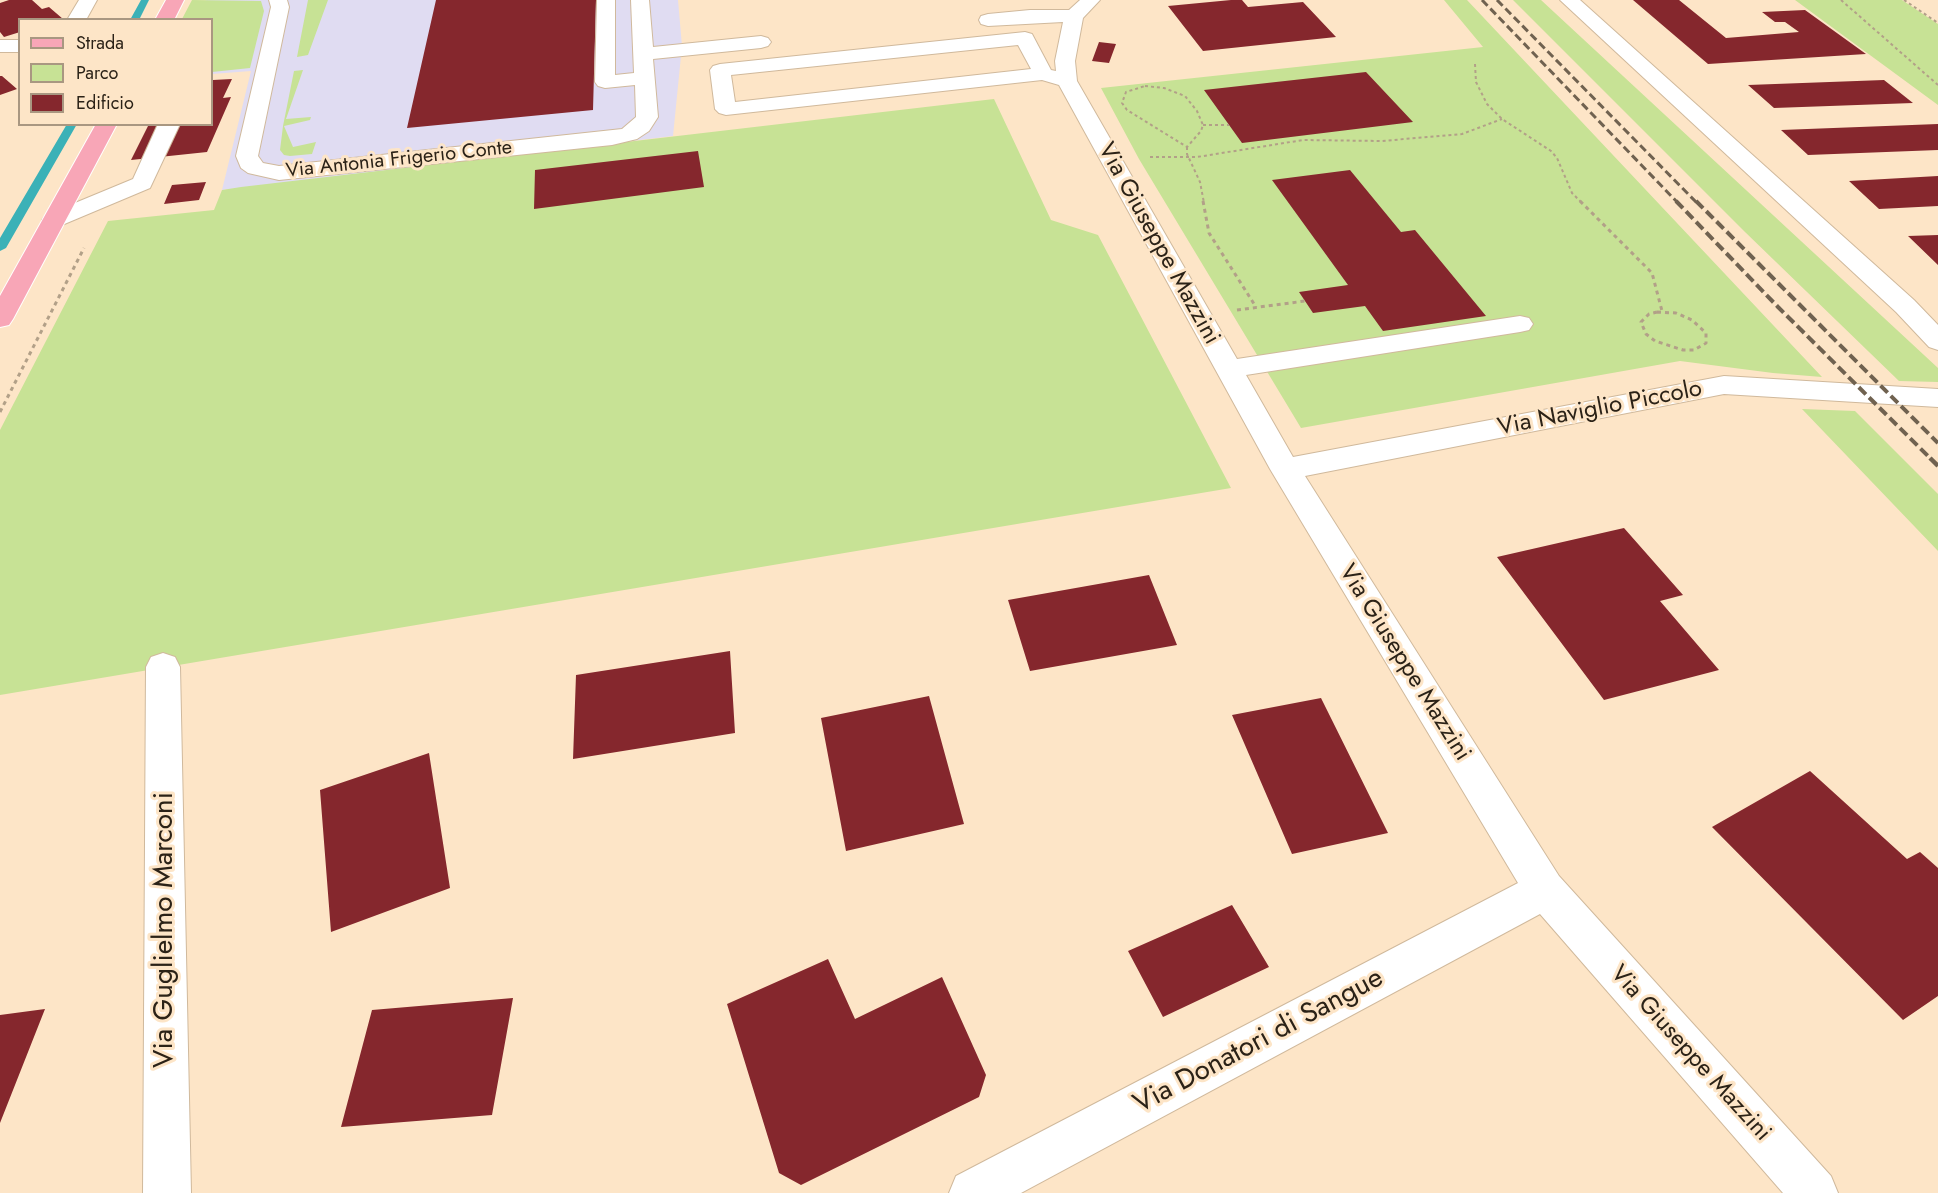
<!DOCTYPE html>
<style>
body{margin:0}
#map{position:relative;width:1938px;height:1193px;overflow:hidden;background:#fde5c7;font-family:Jost,sans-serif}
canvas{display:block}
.legend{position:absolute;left:18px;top:18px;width:195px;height:108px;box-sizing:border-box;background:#fde5c7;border:2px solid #a99781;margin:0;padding:8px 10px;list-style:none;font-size:18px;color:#2b2217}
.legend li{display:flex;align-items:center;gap:12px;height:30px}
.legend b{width:30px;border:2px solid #a99781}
</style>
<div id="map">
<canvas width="1938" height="1193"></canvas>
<ul class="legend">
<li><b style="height:8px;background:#f8a6b7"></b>Strada</li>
<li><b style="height:16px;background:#c7e295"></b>Parco</li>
<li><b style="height:16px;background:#85272d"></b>Edificio</li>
</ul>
</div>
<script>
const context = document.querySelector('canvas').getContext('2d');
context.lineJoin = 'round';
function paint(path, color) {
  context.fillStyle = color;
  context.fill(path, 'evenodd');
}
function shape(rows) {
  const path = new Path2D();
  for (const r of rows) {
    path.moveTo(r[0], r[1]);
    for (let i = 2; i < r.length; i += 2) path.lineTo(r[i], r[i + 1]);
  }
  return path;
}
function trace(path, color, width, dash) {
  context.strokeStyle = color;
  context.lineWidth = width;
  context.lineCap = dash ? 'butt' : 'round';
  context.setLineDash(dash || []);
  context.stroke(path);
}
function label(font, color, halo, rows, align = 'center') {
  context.font = font + ' Jost,sans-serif';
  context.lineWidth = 6;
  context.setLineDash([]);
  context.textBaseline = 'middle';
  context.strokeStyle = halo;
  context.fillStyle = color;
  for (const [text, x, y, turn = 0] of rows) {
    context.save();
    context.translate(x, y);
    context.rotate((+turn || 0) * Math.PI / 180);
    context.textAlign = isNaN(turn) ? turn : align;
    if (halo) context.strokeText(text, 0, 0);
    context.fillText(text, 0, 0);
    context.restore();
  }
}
paint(shape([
 [206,0,678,0,682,46,673,136,222,190,251,71,212,74,212,20,195,20]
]), '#e0dcf2');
paint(shape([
 [192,0,261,1,264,11,250,68,212,72,212,20,182,19],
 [308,0,328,0,308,55,297,57],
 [1444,0,1467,0,1822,377,1773,373,1680,361,1301,428,1139,159,1101,88,1483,47],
 [1513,0,1541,0,1938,368,1938,382,1899,381,1745,232],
 [1795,0,1902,0,1938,24,1938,105],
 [303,70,286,119,311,117,310,120,284,126,293,147,316,142,312,154,290,156,284,155,280,150,283,126,294,71],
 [994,99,1051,220,1098,235,1231,488,0,695,0,430,108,221,214,210,222,190,241,187],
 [1802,409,1855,411,1938,494,1938,551]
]), '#c7e295');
paint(shape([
 [141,0,149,0,139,20,130,20,141,0],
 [67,124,77,124,6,248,0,251,0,238,67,124]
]), '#3bb1b7');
paint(shape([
 [9,0,32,0,42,9,49,7,63,19,20,20,20,32,4,37,0,32,0,3],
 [436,0,596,0,593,110,407,128],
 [1231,0,1242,0,1248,7,1303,2,1336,37,1203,51,1168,6],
 [1633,0,1679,0,1726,38,1799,32,1785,22,1775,22,1762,12,1805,10,1866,54,1708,64],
 [1099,42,1116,44,1109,63,1092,61],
 [1366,72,1413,122,1242,143,1204,90],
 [0,76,2,76,17,89,0,95],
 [232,79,223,98,231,97,207,152,131,160,149,124,212,124,212,83,213,80],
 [1884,80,1913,103,1774,108,1748,85],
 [1938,124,1938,150,1808,155,1781,130],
 [698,151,704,187,534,209,535,170],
 [1350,170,1401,232,1415,230,1486,316,1383,331,1365,306,1313,313,1299,292,1348,285,1272,180],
 [1938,176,1938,206,1879,209,1849,181],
 [206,182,199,200,164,204,172,185],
 [1938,235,1938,265,1908,236],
 [1624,528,1683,595,1660,601,1719,670,1604,700,1497,557],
 [1149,575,1177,645,1030,671,1008,600],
 [730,651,735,733,573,759,576,675],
 [929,696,964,824,846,851,821,718],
 [1321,698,1388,833,1292,854,1232,715],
 [429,753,450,888,331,932,320,790],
 [1810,771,1907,859,1920,852,1938,868,1938,996,1903,1020,1712,827],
 [1232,905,1269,967,1163,1017,1128,951],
 [828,959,855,1019,942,977,986,1075,979,1097,801,1185,779,1173,727,1004],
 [513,998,492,1115,341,1127,372,1010],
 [45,1009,0,1123,0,1015]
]), '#85272d');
const minor = shape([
 [79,0,97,0,86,20,67,20,79,0],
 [269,0,287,0,289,7,258,156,263,163,279,166,622,129,636,117,635,85,605,88,598,86,595,82,597,0,615,0,615,75,634,73,631,0,649,0,653,47,761,36,768,38,771,42,768,46,761,48,653,59,658,117,649,131,637,139,612,145,279,180,248,173,241,168,236,156,271,7,269,0],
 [1080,0,1100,0,1083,18,1075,61,1077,81,1237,359,1520,316,1529,318,1533,324,1529,330,1520,332,1246,375,1293,457,1724,376,1938,389,1938,407,1724,394,1305,476,1559,876,1831,1176,1838,1193,1783,1193,1540,914,1021,1193,949,1193,956,1176,1518,883,1270,469,1059,85,1042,80,726,115,719,113,715,109,710,70,713,66,720,64,1025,32,1032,34,1051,70,1056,71,1055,61,1063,22,988,26,981,24,979,20,981,16,988,14,1030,10,1069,10,1080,0],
 [1018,45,1031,69,735,102,731,75,1018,45],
 [1560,0,1580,0,1914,300,1938,325,1938,350,1929,347,1896,312,1560,0],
 [0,40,20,40,20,52,0,52,0,40],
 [158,124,180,124,150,188,62,225,54,227,46,225,42,220,46,215,133,179,158,124],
 [163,653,175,657,180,667,191,1193,143,1193,146,667,151,657,163,653]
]);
const major = shape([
 [166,0,184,0,174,20,155,20,166,0],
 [96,124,117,124,13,319,9,325,0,327,0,296,96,124]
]);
trace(minor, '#d0b99c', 2);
trace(major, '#fff', 2);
trace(shape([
 [1841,0,1938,85],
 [1904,0,1938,23],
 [1475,64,1476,82,1487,104,1502,119,1551,151,1557,158,1572,193,1582,203],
 [1145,86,1164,88,1185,96,1197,111,1203,125,1201,131,1187,147,1127,110,1122,103,1126,92,1145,86],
 [1203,125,1229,125],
 [1187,147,1187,154,1200,182,1204,203],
 [1150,157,1197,157,1303,140,1382,141,1462,134,1502,119]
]), '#b2a088', 2, [3, 3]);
trace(shape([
 [1203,201,1209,233,1256,307],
 [1580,201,1652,273,1662,311],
 [1237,310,1305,301],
 [1657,312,1676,313,1692,320,1706,333,1706,343,1694,350,1683,350,1655,341,1646,334,1641,322,1649,314,1657,312],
 [0,412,84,248]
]), '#b2a088', 3, [4, 4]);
paint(minor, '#fff');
paint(major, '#f8a6b7');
trace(shape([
 [1482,0,1678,203],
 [1497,0,1697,203]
]), '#706250', 3, [8, 4]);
trace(shape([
 [1676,201,1778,307,1931,459],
 [1696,201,1938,443]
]), '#706250', 4, [10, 4.5]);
trace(shape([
 [1930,458,1938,466]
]), '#706250', 4.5, [12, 6]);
label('20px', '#2b2217', '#fde5c7', [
 ["Via Antonia Frigerio Conte",399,160,-6]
]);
label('24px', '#2b2217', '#fde5c7', [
 ["Via Giuseppe Mazzini",1158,244,61],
 ["Via Naviglio Piccolo",1600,409,-11],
 ["Via Giuseppe Mazzini",1404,663,58],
 ["Via Giuseppe Mazzini",1690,1054,48]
]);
label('28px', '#2b2217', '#fde5c7', [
 ["Via Guglielmo Marconi",165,930,-90],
 ["Via Donatori di Sangue",1259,1042,-28]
]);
</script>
